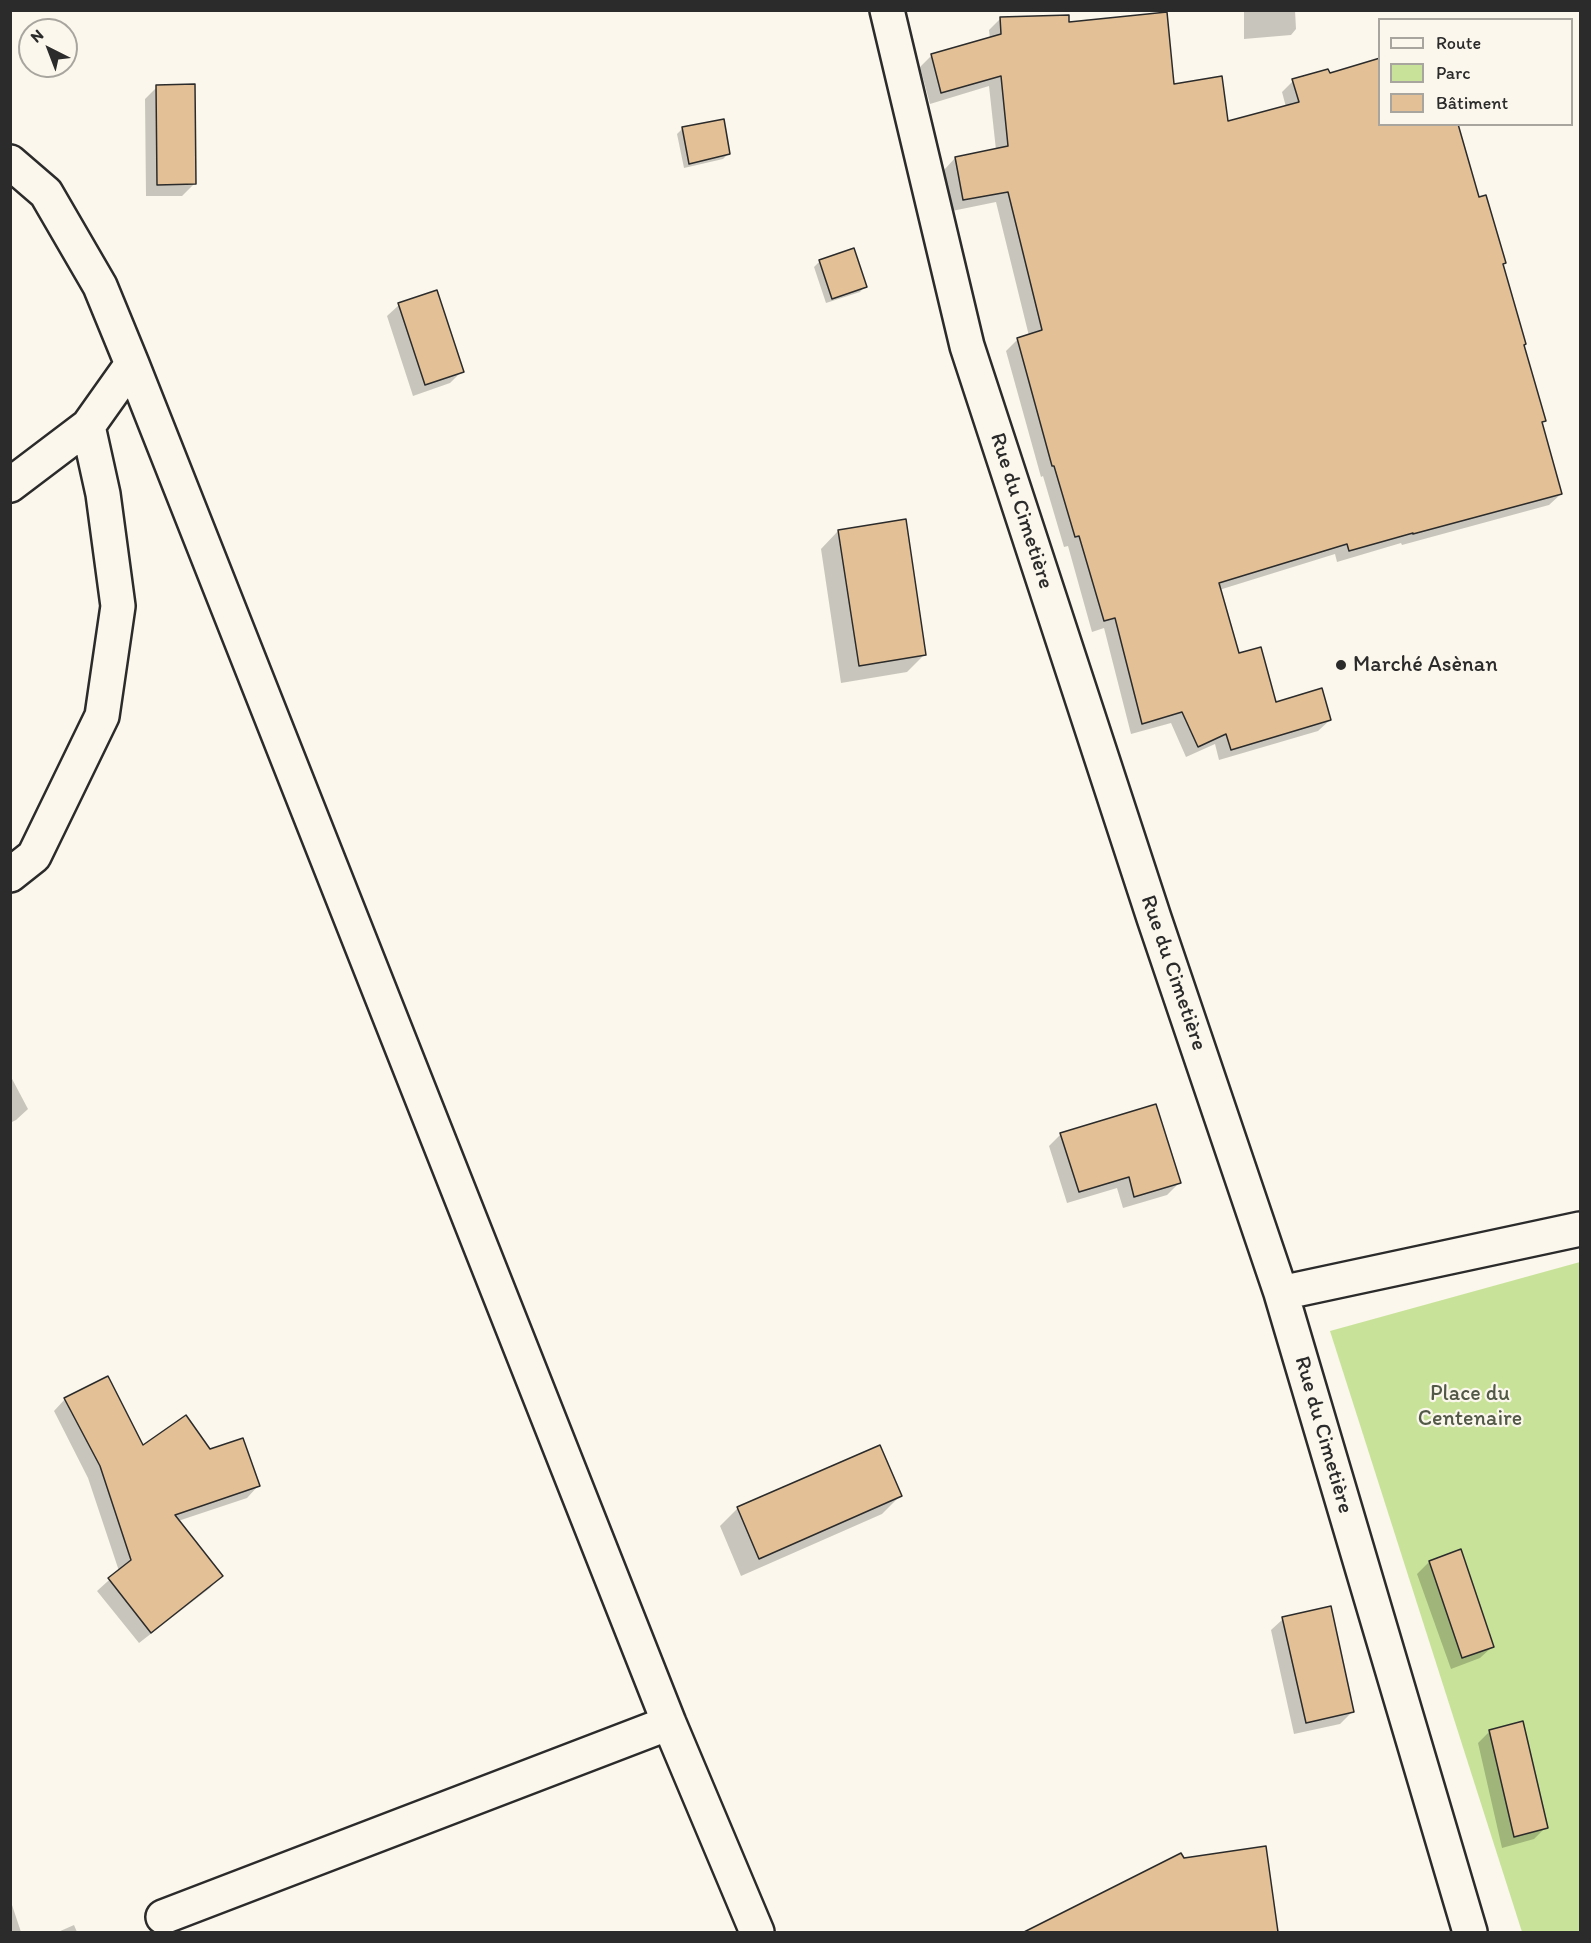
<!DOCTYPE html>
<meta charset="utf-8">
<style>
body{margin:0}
#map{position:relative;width:1591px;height:1943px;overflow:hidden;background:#fbf7ec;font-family:Itim,sans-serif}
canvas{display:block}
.frame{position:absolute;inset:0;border:12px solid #2b2b2b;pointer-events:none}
.legend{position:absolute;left:1378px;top:18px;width:195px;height:108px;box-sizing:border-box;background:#fbf7ec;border:2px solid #a8a59f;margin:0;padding:8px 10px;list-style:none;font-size:18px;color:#2b2b2b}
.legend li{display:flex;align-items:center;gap:12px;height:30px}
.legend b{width:30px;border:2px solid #a8a59f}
.north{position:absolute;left:18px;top:18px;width:60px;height:60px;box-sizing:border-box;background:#fbf7ec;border:2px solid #a8a59f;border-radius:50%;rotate:318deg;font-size:16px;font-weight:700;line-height:24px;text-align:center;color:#2b2b2b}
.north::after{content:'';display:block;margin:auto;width:21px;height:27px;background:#2b2b2b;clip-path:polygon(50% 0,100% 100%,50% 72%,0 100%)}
</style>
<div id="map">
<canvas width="1591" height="1943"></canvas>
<div class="frame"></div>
<ul class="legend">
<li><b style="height:8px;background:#fbf7ec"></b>Route</li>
<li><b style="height:16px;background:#c8e399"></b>Parc</li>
<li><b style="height:16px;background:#e3c095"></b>Bâtiment</li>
</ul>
<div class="north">N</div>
</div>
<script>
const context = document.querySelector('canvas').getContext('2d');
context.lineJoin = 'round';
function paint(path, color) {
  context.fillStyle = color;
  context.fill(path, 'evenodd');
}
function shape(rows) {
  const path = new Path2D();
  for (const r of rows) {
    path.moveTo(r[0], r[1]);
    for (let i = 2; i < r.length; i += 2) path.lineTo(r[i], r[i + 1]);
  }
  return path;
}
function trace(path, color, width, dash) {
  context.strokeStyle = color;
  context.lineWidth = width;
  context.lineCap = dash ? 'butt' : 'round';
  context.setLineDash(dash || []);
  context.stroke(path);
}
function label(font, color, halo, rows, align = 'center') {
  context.font = font + ' Itim,sans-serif';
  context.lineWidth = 4.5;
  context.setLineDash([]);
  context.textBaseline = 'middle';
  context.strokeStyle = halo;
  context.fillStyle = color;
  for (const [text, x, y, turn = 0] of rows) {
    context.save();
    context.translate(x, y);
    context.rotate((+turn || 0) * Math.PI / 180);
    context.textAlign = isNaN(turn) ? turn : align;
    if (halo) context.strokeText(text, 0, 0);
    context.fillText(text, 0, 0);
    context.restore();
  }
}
paint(shape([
 [1580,1262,1580,1932,1522,1932,1330,1331]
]), '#c8e399');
paint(shape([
 [1244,10,1295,10,1296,29,1291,35,1244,39],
 [1001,18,1068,24,1172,85,1227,123,1286,107,1282,92,1293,81,1380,124,1478,199,1502,265,1522,346,1544,420,1541,424,1561,494,1549,505,1402,545,1401,543,1337,562,1335,554,1219,590,1238,655,1275,704,1330,720,1318,731,1219,760,1215,744,1186,757,1171,723,1131,734,1104,628,1092,632,1068,546,1064,547,1043,476,1041,477,1006,351,1018,339,1029,336,996,202,952,211,944,170,955,158,996,150,989,86,930,104,920,67,932,55,990,39,989,30],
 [157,87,194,184,182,196,146,196,145,99],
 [682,129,729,153,723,159,684,168,677,134],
 [820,261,865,286,860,292,826,303,814,267],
 [399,305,462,371,450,383,413,396,387,316],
 [838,531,924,655,907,672,841,683,821,549],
 [10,1075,28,1109,16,1120,10,1123],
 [1061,1134,1179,1183,1167,1195,1123,1208,1117,1188,1067,1203,1049,1146],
 [65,1399,143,1447,210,1451,258,1486,247,1498,178,1521,221,1576,210,1588,139,1643,97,1591,119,1571,88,1478,54,1411],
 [900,1496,882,1514,741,1576,720,1526,738,1508],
 [1429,1562,1492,1647,1480,1658,1451,1669,1417,1574],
 [1283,1619,1352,1712,1340,1724,1294,1734,1271,1630],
 [1490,1731,1546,1827,1534,1839,1502,1848,1478,1743],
 [1264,1848,1276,1932,1205,1932,1203,1921,1180,1932,1027,1932,1181,1855,1183,1859],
 [10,1899,21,1932,10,1932],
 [74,1925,77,1932,58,1932]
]), '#0003');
const building = shape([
 [1167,12,1174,84,1222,76,1228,121,1299,102,1292,79,1328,69,1330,73,1380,58,1380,124,1458,124,1479,197,1486,195,1506,263,1503,264,1526,344,1524,345,1546,421,1542,422,1562,494,1413,534,1413,533,1349,551,1347,544,1219,583,1239,653,1261,647,1276,702,1322,688,1331,720,1231,750,1226,734,1198,747,1182,712,1142,724,1115,618,1104,621,1079,536,1075,537,1054,466,1052,466,1017,338,1042,330,1008,192,963,200,955,157,1008,146,1001,76,941,93,931,54,1001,34,1000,17,1069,15,1069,22,1167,12],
 [195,84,196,184,157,185,156,85,195,84],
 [724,119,730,154,689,164,682,127,724,119],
 [854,248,867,287,832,299,819,260,854,248],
 [437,290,464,372,425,385,398,303,437,290],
 [906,519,926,655,859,666,838,530,906,519],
 [1156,1104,1181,1183,1134,1197,1129,1177,1079,1192,1060,1133,1156,1104],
 [108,1376,143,1445,186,1415,210,1449,243,1438,260,1486,175,1515,223,1576,151,1633,108,1578,131,1560,100,1466,64,1398,108,1376],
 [880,1445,902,1496,759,1559,737,1507,880,1445],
 [1461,1549,1494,1647,1462,1658,1429,1561,1461,1549],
 [1331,1606,1354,1712,1306,1723,1282,1617,1331,1606],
 [1523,1721,1548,1828,1514,1837,1489,1730,1523,1721],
 [1266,1846,1278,1932,1024,1932,1181,1853,1184,1858,1266,1846]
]);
paint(building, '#e3c095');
trace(building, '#2b2b2b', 1.5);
const street = shape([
 [887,10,967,346,1154,918,1281,1293,1470,1932],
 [10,162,46,193,100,286,132,364,669,1723,757,1932],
 [10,485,88,426,132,364],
 [10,875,34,856,102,716,118,606,103,494,88,426],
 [1281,1293,1580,1229],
 [163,1917,669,1723]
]);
trace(street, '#2b2b2b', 38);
trace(street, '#fbf7ec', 33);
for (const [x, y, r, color] of [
 [1341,665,6,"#2b2b2b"]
]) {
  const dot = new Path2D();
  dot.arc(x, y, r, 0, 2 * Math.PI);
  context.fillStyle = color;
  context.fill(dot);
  trace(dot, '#fbf7ec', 2);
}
label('22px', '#2b2b2b', '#fbf7ec', [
 ["Rue du Cimetière",1021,511,72],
 ["Rue du Cimetière",1173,973,71],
 ["Rue du Cimetière",1323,1435,74]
]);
label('22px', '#2b2b2b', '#fbf7ec', [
 ["Marché Asènan",1353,665]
], 'left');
label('22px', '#525946', '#fbf7ec', [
 ["Place du",1470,1394],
 ["Centenaire",1470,1419]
]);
</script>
